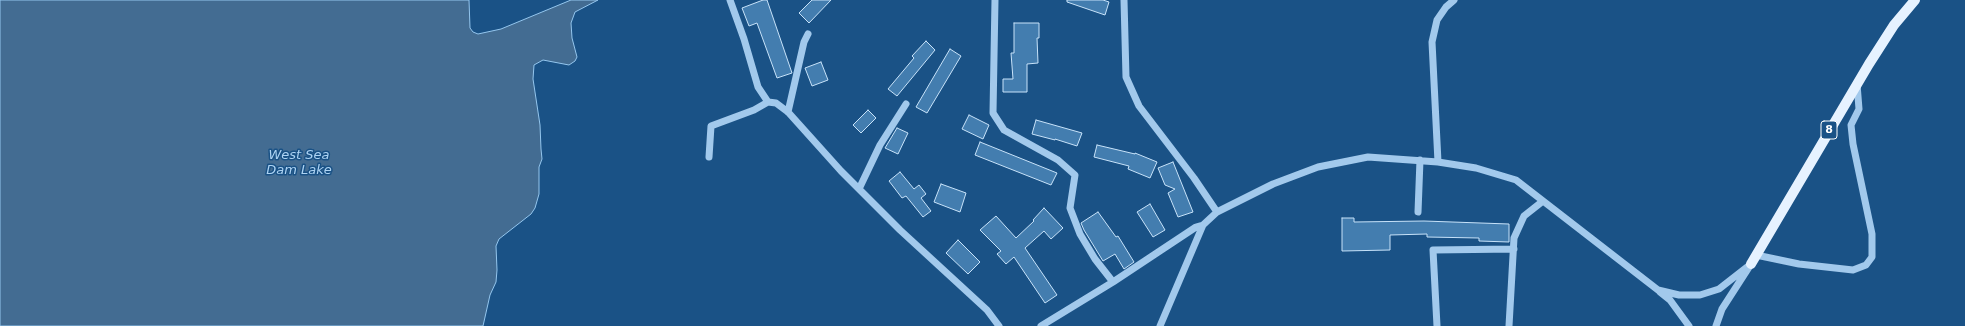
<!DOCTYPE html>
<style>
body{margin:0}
canvas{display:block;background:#1a5286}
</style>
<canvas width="1965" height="326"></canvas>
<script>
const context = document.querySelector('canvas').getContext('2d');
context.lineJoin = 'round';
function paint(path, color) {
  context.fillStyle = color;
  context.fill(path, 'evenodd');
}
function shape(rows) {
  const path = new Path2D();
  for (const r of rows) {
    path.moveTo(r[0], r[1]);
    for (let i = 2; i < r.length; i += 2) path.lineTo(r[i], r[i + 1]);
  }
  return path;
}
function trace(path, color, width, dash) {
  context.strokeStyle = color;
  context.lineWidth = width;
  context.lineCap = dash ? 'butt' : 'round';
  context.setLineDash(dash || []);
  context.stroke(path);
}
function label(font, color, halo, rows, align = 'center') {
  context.font = font + ' "DejaVu Sans",sans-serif';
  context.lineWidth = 3;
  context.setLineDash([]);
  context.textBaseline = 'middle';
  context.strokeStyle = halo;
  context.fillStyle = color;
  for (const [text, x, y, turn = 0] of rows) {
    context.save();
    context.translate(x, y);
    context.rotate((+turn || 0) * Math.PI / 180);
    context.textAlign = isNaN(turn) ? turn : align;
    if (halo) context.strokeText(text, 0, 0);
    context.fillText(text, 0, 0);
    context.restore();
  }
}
const water = shape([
 [0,0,469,0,470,28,473,32,478,34,501,29,571,0,598,0,575,12,571,23,572,38,577,57,575,61,569,65,543,60,534,65,533,79,540,125,541,149,542,159,539,167,539,194,535,208,531,214,499,239,496,246,497,270,496,282,490,295,483,326,0,326,0,0]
]);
paint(water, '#436c92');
trace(water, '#94c6ee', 1);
const building = shape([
 [763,0,767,0,792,73,777,78,757,23,749,26,742,8,763,0],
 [812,0,831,0,809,23,799,13,812,0],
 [1067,0,1103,0,1109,2,1105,15,1067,2,1067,0],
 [1014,23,1039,23,1039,38,1037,38,1038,63,1027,64,1027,92,1003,92,1003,79,1013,79,1011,53,1014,53,1014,23],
 [926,41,935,50,897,96,888,89,914,58,912,56,926,41],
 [950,49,961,56,927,113,916,107,950,49],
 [821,62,828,80,812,86,805,68,821,62],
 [868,110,876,118,861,133,853,125,868,110],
 [969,115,989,125,983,139,962,129,969,115],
 [1036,120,1082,133,1077,146,1055,139,1055,140,1032,134,1036,120],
 [897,128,908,133,898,154,885,148,897,128],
 [980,142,1057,173,1051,185,975,155,980,142],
 [1097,145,1135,154,1135,153,1157,162,1150,178,1128,169,1129,166,1094,157,1097,145],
 [1173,162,1193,212,1178,217,1168,193,1175,189,1165,185,1158,168,1173,162],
 [900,172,914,189,919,185,926,194,921,198,931,211,923,217,906,196,902,198,889,181,900,172],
 [941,184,966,193,960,212,934,202,941,184],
 [1150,204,1165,230,1153,237,1137,212,1150,204],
 [1044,208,1063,228,1051,239,1044,231,1025,248,1057,295,1045,303,1014,257,1006,264,997,254,1001,251,980,230,996,216,1016,238,1034,221,1033,220,1044,208],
 [1098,212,1116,237,1118,236,1134,262,1124,269,1115,254,1103,261,1084,230,1081,223,1098,212],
 [1342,218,1354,218,1354,222,1424,221,1509,224,1509,242,1479,241,1479,238,1427,237,1427,234,1390,235,1390,250,1342,251,1342,218],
 [958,240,980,262,968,274,946,253,958,240]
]);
paint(building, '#437daf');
trace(building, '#c7e2f9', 1);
trace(shape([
 [730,0,744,39,758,87,768,102,776,103,788,112,841,171,900,230,987,310,999,326],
 [995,0,993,113,1004,130,1058,160,1075,175,1070,208,1080,234,1095,259,1113,282],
 [1124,0,1126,77,1139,106,1194,178,1217,212],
 [788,112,804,42,808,34],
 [709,157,711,126,754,110,768,102],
 [1438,162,1432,42,1437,20,1446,7,1454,0],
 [859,189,880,145,906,104],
 [1418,212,1420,160],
 [1756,255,1799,264,1853,270,1866,265,1872,257,1872,234,1853,144,1851,125,1859,109,1857,84],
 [1660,292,1670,300,1689,326],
 [1041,326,1113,282,1196,227,1203,225],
 [1160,326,1203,225,1217,212,1273,184,1318,167,1368,157,1438,162,1476,168,1516,180,1658,290,1679,295,1700,295,1719,289,1751,264,1722,309,1716,326],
 [1437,326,1433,250,1514,249],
 [1509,326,1514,238,1524,216,1543,201]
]), '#a2c9ec', 7);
trace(shape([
 [1751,264,1869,64,1894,25,1915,0]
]), '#e6f2ff', 10);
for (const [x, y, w] of [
 [1829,130,16]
]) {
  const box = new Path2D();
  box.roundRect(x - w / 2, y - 9, w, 18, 3);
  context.fillStyle = '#1a5286';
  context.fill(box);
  trace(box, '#fff', 1);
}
label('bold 11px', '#fff', null, [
 ["8",1829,130]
]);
label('italic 13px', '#add3f3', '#1a5286', [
 ["West Sea",299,156],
 ["Dam Lake",299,171]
]);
</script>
